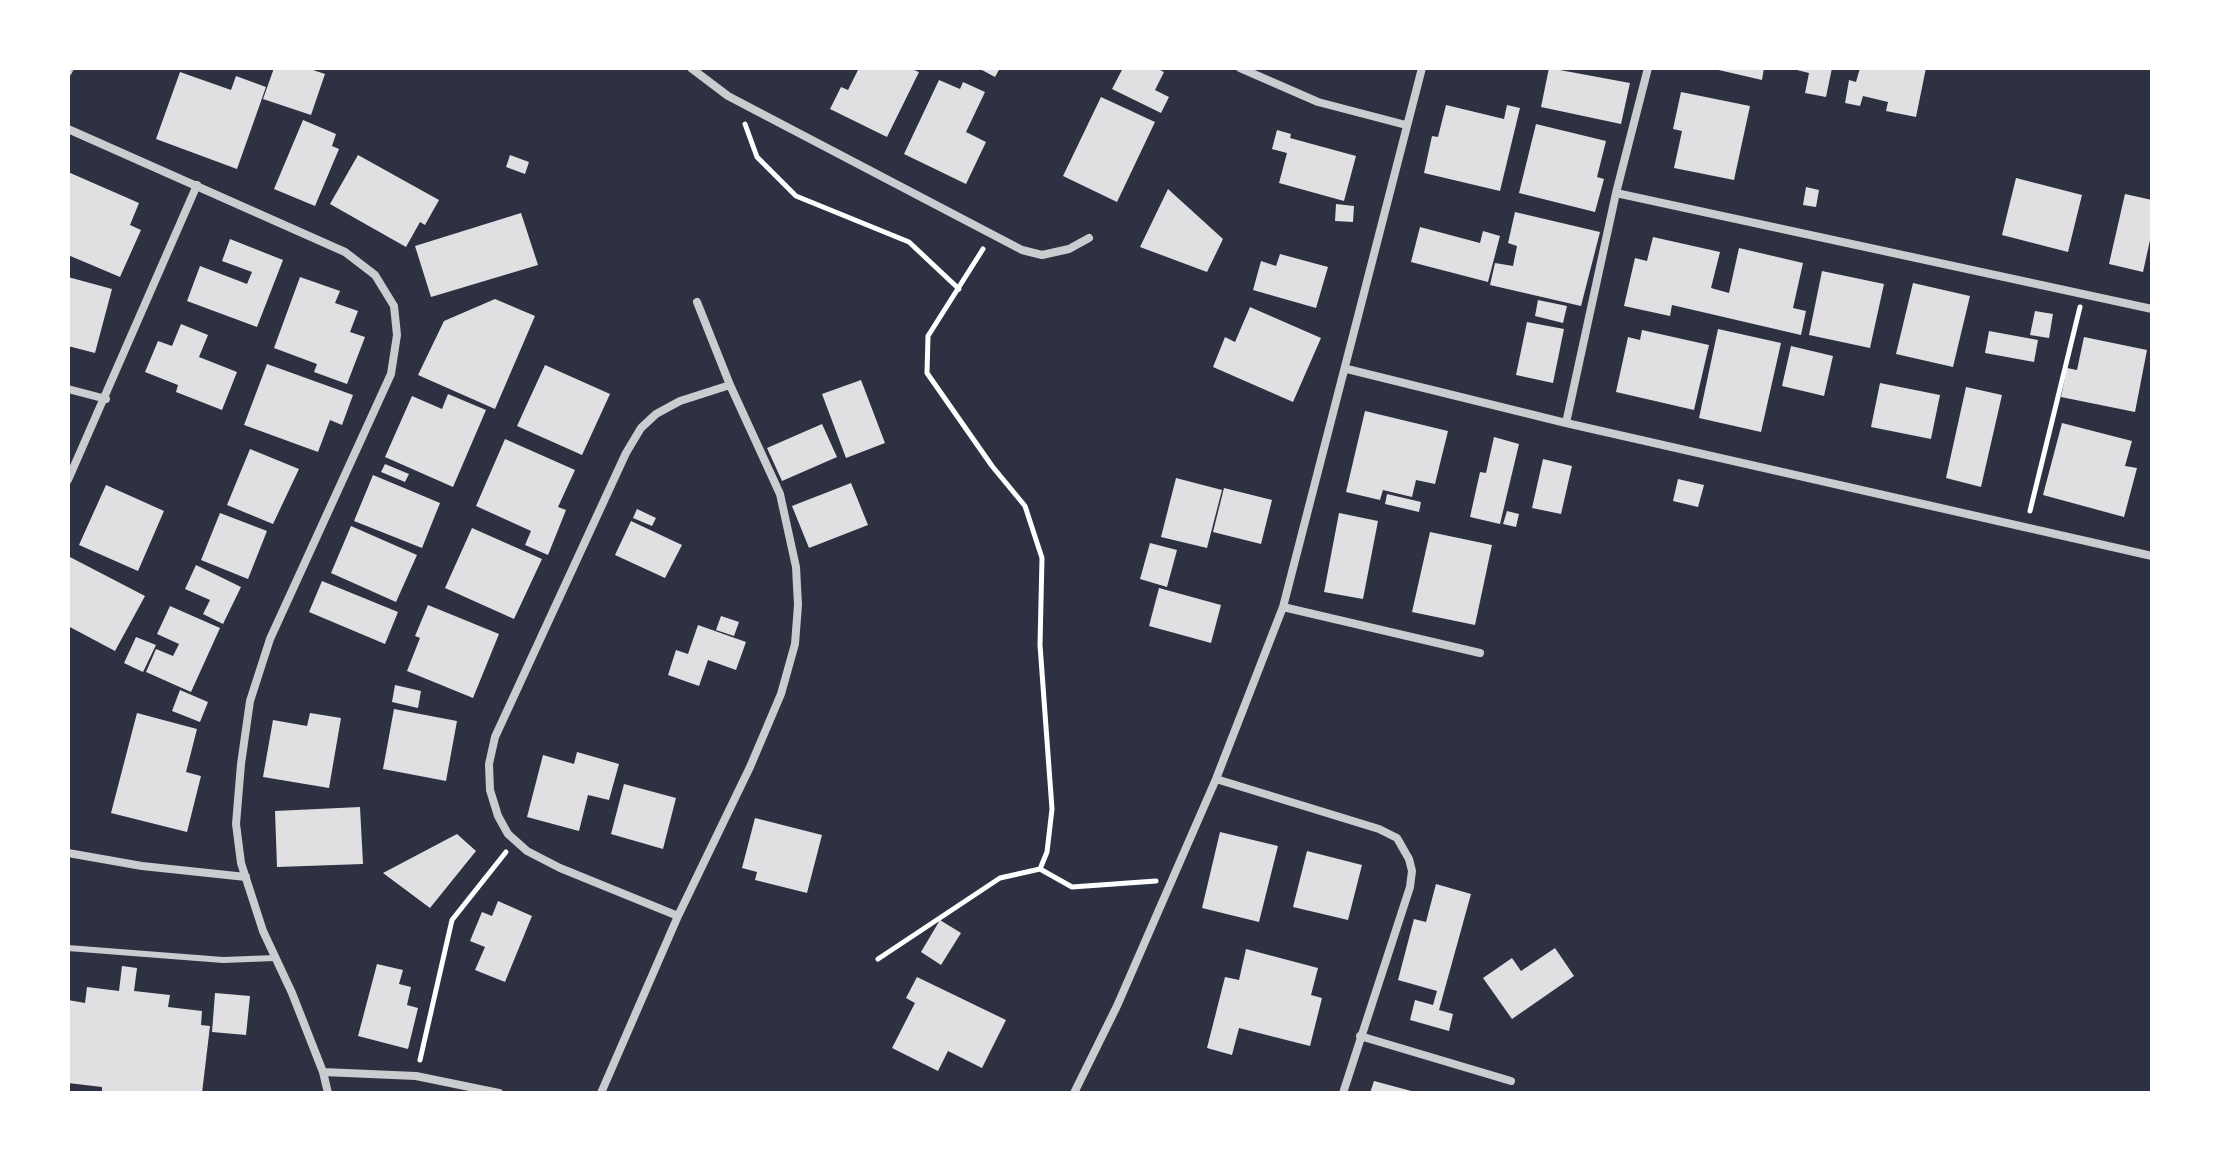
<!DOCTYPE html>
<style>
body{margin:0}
#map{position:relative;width:2220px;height:1161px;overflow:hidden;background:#2d3142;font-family:"DejaVu Sans",sans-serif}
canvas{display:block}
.frame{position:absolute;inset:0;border:70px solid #fff;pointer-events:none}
</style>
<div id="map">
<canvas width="2220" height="1161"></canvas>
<div class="frame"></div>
</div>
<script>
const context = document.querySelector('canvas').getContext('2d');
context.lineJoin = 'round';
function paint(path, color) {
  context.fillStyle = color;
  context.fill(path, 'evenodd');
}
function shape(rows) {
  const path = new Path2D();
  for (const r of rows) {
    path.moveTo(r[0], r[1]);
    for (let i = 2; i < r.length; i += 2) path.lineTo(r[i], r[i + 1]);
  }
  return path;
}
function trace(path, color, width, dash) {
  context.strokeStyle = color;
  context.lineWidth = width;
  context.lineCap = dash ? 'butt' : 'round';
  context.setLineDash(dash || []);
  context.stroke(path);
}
paint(shape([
 [274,68,307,68,325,74,311,115,263,99],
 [859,68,909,68,919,72,887,137,830,109,841,87,848,90],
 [978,68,1000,68,995,77],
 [1123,68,1156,68,1164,72,1155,90,1169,97,1161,113,1112,89],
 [1549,68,1630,83,1621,124,1541,107],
 [1710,68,1764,68,1762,80],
 [1789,68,1832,68,1826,97,1805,93,1809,73],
 [1860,68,1926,68,1916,117,1886,111,1888,102,1863,96,1860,106,1845,103,1849,80,1856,82],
 [180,72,231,90,236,76,266,87,237,169,156,139],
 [939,80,960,89,963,82,985,92,966,132,986,142,966,184,904,154],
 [1681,92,1750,106,1734,180,1674,168,1682,131,1673,129],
 [1101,97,1155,122,1117,202,1063,176],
 [1446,105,1504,119,1507,105,1520,108,1500,191,1424,173,1432,136,1438,137],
 [303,120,336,134,332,146,339,149,315,206,274,189],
 [1536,124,1606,141,1597,177,1604,179,1595,212,1519,193],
 [1277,130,1291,134,1290,138,1356,156,1344,201,1279,183,1287,153,1272,149],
 [358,155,439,200,425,225,420,222,406,247,330,204],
 [510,155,529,162,525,174,506,167],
 [68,172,139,203,130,225,141,230,120,277,68,255],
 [2016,178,2082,195,2068,252,2002,235],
 [1806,187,1819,190,1816,207,1803,205],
 [1168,189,1223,239,1207,272,1140,247],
 [2125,194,2152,200,2152,231,2143,272,2109,264],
 [1336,204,1354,206,1353,222,1335,221],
 [1515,212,1600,232,1581,306,1490,285,1495,263,1513,266,1517,246,1508,243],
 [521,213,538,265,431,297,415,246],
 [1420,227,1480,243,1483,231,1500,236,1488,282,1411,262],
 [1653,237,1720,252,1711,288,1729,293,1739,248,1803,263,1793,308,1806,311,1801,335,1672,305,1670,316,1624,306,1635,258,1647,261],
 [230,239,283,260,257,327,187,301,200,266,247,284,252,272,222,261],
 [1280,254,1328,267,1316,308,1253,290,1261,261,1276,266],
 [1822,271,1884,284,1870,348,1809,335],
 [68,277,112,289,95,353,68,346],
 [300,277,340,291,335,303,358,311,350,332,365,337,347,384,314,372,317,364,274,348],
 [1913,283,1970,296,1953,367,1896,354],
 [495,299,535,316,495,409,418,375,444,321],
 [1538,300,1567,306,1563,323,1535,316],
 [1250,307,1321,338,1293,402,1213,367,1225,337,1235,342],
 [2035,311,2053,314,2049,338,2030,335],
 [1527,322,1564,329,1553,383,1516,375],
 [181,324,208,335,199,357,237,372,222,410,176,392,178,385,145,372,158,341,172,346],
 [1718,329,1781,343,1761,432,1699,418],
 [1642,330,1709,345,1694,410,1616,392,1628,337,1640,340],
 [1989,331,2038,340,2034,362,1985,353],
 [2084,337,2147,350,2135,412,2061,397,2067,368,2077,370],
 [1791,346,1833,356,1824,396,1782,386],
 [267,364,353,395,342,425,330,420,318,452,244,425],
 [545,365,610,394,582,455,517,426],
 [861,380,885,443,846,458,822,394],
 [1880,383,1940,395,1931,439,1871,427],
 [1966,387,2002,395,1981,487,1946,478],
 [448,394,486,410,453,487,385,457,412,396,442,409],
 [1365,411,1448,431,1435,484,1416,480,1412,497,1383,490,1380,500,1346,492],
 [2062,423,2132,441,2125,466,2137,468,2124,517,2043,495],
 [822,424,837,457,782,481,767,448],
 [1494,437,1519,444,1500,524,1470,517,1480,472,1486,473],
 [505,439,575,470,558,507,566,510,548,555,525,545,531,531,476,506],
 [250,449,299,469,273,524,227,505],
 [1543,459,1572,466,1561,514,1532,508],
 [385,464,409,474,405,482,381,472],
 [373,475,440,503,422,548,354,521],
 [1176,478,1222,490,1207,548,1161,537],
 [1678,479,1704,485,1698,507,1673,501],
 [851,483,868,525,809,548,792,506],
 [106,485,164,511,138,571,79,545],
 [1224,488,1272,500,1261,544,1213,532],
 [1387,494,1421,502,1419,512,1385,504],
 [637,509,656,518,652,526,633,518],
 [1507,511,1519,514,1516,527,1503,524],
 [220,513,267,531,248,579,201,560],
 [1339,513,1378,521,1363,599,1324,592],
 [631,521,682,545,665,578,615,555],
 [351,526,417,555,396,602,331,573],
 [472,528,542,559,514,619,445,588],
 [1430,532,1492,545,1475,625,1412,612],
 [1150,543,1177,550,1167,587,1140,579],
 [68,556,145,596,115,651,68,626],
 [196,565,241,587,223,624,203,614,210,600,185,589],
 [322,581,398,612,385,644,309,612],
 [1159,588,1221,605,1211,643,1149,626],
 [428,605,499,634,473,698,407,671,420,638,415,636],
 [170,606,220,628,191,692,146,672,156,649,173,656,179,644,157,634],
 [721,616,739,622,734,636,716,630],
 [698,625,746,642,736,670,708,660,699,686,668,675,676,650,688,654],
 [136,637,156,645,143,672,124,663],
 [395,685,421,691,418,708,392,702],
 [180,690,208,702,200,722,172,711],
 [394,709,457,721,446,781,383,769],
 [137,713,197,729,186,772,201,776,187,832,111,813],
 [310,713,341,718,329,788,263,777,273,720,307,726],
 [577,752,619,764,609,800,588,795,579,831,527,817,543,755,574,764],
 [624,784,676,798,663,849,611,834],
 [360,807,363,864,277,867,275,811],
 [755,818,822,835,807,893,755,880,757,872,742,868],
 [1220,832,1278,846,1259,922,1202,908],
 [457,834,476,851,430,908,383,873],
 [1307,851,1362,865,1348,920,1293,907],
 [1436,884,1471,894,1439,1010,1453,1014,1449,1031,1410,1020,1415,1000,1433,1005,1437,991,1398,980,1414,919,1426,922],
 [498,901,532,916,505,982,475,970,485,947,470,941,482,912,492,916],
 [940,920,961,933,941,965,921,952],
 [1555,948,1574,976,1512,1019,1483,978,1512,958,1521,971],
 [1246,949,1318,968,1311,995,1322,998,1310,1046,1239,1028,1232,1055,1207,1048,1225,977,1239,980],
 [377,964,403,970,399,984,411,987,407,1005,418,1008,408,1049,358,1036],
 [122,966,137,968,134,991,170,995,168,1007,202,1011,201,1025,210,1026,202,1093,102,1093,102,1087,68,1083,68,1000,85,1003,87,987,119,991],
 [917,977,1006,1020,982,1068,948,1051,938,1071,892,1048,915,1003,906,998],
 [215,993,250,996,246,1035,212,1032],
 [1374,1081,1415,1092,1415,1093,1370,1093]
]), '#e0e0e3');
trace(shape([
 [745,124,757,157,796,196,909,242,959,289],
 [983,249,928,336,927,373,992,466,1025,506,1042,558,1040,645,1052,809,1047,852,1040,869,1072,887,1156,881],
 [2030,511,2080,307],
 [878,959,1000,878,1040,869],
 [420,1060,452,920,506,852]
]), '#fff', 5);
trace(shape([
 [68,948,223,960,275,958]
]), '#caccd0', 6);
trace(shape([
 [691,68,728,96,1022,250,1042,255,1069,249,1089,238],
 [1240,68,1318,102,1406,125],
 [68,72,70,68],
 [68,129,345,252,375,275,394,306,397,335,391,374,270,639,250,701,241,764,236,824,241,863,263,931,292,993,323,1072,328,1093],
 [1616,193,2152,309],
 [1347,369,1566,423,2152,556],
 [68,389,106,399],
 [1566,423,1616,193,1648,68],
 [68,480,197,185],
 [1283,607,1480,653],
 [1216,779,1379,829,1397,838,1409,859,1412,871,1410,887,1343,1093],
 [68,853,142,866,246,877],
 [678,916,560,868,527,851,508,834,498,816,490,790,489,764,495,737,626,453,641,428,656,414,680,401,730,385],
 [1360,1036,1511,1081],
 [323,1072,416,1076,499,1093],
 [601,1093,678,916,750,767,781,694,795,644,798,605,796,567,780,494,730,385,697,302],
 [1074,1093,1117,1006,1216,779,1283,607,1422,68]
]), '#caccd0', 8);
</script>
